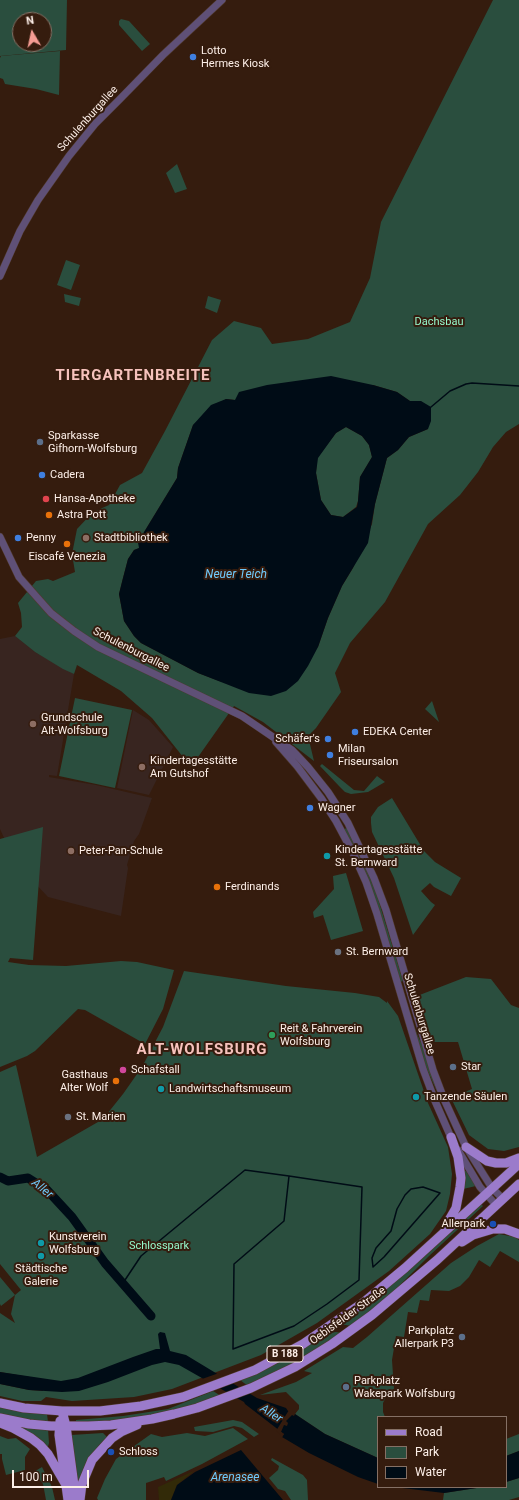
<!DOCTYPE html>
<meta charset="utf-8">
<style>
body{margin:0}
#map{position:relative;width:519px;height:1500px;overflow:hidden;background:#351c0e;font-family:Roboto,sans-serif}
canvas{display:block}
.legend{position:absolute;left:377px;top:1416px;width:130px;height:72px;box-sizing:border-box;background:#351c0e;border:1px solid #857065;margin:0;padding:5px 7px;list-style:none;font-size:12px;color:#fdefe8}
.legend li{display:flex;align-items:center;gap:8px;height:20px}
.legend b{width:20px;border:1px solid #857065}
.north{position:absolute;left:12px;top:12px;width:40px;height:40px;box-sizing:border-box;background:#351c0e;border:1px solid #857065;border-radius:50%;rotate:351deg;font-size:11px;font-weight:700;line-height:16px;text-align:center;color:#fdefe8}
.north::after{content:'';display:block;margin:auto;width:14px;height:18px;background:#f59c93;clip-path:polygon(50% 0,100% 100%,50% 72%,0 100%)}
.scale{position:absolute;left:12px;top:1470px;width:77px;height:18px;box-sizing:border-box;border:2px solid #fdefe8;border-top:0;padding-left:5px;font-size:12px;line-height:14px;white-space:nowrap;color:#fdefe8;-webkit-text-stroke:3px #351c0e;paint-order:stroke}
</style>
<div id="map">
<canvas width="519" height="1500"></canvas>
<ul class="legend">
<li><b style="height:5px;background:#9b7bcb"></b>Road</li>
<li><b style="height:11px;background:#2a4e3e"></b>Park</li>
<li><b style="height:11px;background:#000c16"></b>Water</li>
</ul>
<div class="north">N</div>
<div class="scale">100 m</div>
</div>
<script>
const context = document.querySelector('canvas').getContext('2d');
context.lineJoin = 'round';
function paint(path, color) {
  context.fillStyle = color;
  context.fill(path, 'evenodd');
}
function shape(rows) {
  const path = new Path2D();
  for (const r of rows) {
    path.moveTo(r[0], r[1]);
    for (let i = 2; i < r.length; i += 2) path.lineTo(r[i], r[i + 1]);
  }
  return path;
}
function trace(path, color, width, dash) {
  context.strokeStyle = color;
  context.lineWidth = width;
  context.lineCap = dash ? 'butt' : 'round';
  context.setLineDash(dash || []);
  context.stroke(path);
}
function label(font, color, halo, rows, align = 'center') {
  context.font = font + ' Roboto,sans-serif';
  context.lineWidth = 4;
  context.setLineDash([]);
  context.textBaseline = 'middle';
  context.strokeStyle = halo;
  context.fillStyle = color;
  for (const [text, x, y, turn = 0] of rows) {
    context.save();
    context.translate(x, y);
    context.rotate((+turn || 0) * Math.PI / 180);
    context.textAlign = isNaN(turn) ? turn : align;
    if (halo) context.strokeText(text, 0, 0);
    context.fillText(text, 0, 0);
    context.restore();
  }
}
paint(shape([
 [15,636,35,652,74,674,57,776,49,775,49,777,96,785,152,798,139,834,134,841,127,865,128,868,121,916,48,897,15,862,0,829,0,639],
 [133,710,149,720,173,747,149,795,117,788]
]), '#382520');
paint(shape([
 [0,0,67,0,66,50,0,56],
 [20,20,44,20,44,44,20,44],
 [493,0,519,0,519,424,506,432,493,447,478,472,460,495,428,524,385,602,350,643,335,673,341,692,316,728,308,736,314,761,263,722,234,706,191,767,152,718,121,691,77,665,74,674,63,669,35,652,15,636,22,627,21,613,18,603,36,581,48,579,53,581,75,572,72,554,77,529,93,512,109,505,120,485,142,473,165,431,212,340,234,321,261,328,272,344,308,339,350,322,370,278,381,222],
 [373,385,397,392,410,401,421,401,428,429,409,437,398,450,387,458,375,504,372,524,353,568,342,586,328,618,318,647,222,682,198,673,141,643,134,636,124,621,119,594,123,578,128,559,134,550,140,548,138,542,177,478,178,468,193,425,226,399,235,400],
 [121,19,129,21,150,44,142,51,119,25,119,21],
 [60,51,59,95,36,89,5,84,3,79,0,78,0,58,1,56],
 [177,164,187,189,175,193,166,173],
 [66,260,80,265,71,290,57,285],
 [64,294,81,298,79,306,65,302],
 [208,296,221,300,217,313,205,308],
 [346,427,362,436,369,445,372,457,360,477,358,501,356,507,343,517,331,515,321,500,316,473,317,458,336,433],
 [75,698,132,710,115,788,59,776],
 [432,701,439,722,425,709],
 [322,764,354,790,364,791,377,776,385,782,368,792,351,794,345,792,339,786,320,766],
 [392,798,424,851,435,862,461,878,451,896,434,887,430,883,421,891,431,902,435,905,413,935,394,878,372,832,371,823,371,817,378,807],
 [43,827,33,960,10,958,8,962,29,965,66,966,121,961,137,962,174,970,163,1009,145,1044,85,1010,78,1009,35,1051,27,1056,0,1067,0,839],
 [347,828,372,879,403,981,400,982,344,829],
 [346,873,363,931,331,940,323,915,314,918,313,912,334,889,333,876],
 [184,971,286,986,355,993,379,997,387,1003,387,1001,398,1016,428,1103,448,1147,452,1174,450,1194,446,1211,430,1234,389,1271,317,1323,261,1355,172,1389,134,1397,72,1401,46,1397,41,1401,22,1401,0,1396,0,1384,29,1390,43,1391,41,1379,0,1372,0,1313,15,1323,11,1314,15,1295,1,1306,0,1304,0,1277,15,1295,21,1290,0,1264,0,1072,16,1065,37,1157,98,1122,107,1114,123,1094,142,1067,163,1027],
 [466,977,491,979,511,1005,519,1008,519,1147,504,1151,488,1149,469,1135,451,1098,472,1089,458,1042,432,1042,417,996],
 [407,1004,417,1034,424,1049,439,1096,425,1065],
 [464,1170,466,1171,476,1186,463,1189],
 [480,1203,483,1206,429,1256,392,1293,351,1326,340,1324,365,1306],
 [499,1234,515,1237,519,1240,519,1262,500,1251,490,1267,479,1260,469,1277,460,1286,449,1291,431,1290,429,1301,420,1300,417,1313,408,1312,404,1337,396,1336,392,1360,394,1389,387,1395,383,1403,383,1412,385,1417,378,1417,378,1458,325,1434,295,1414,299,1409,299,1405,286,1392,260,1395,296,1382,312,1373,304,1371,343,1347,353,1348,367,1337,451,1263,477,1246],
 [336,1332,343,1333,300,1360,248,1386,240,1380,280,1362,328,1333],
 [213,1391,221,1396,188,1407,133,1419,76,1423,76,1420,123,1416,168,1409],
 [0,1407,47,1414,48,1422,0,1415],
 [233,1420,242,1422,259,1434,254,1437,242,1428,234,1426,213,1432,195,1431,194,1427],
 [23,1426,48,1429,49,1443,47,1450,21,1429],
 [233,1428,248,1439,202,1464,166,1481,164,1477,146,1483,146,1500,98,1500,97,1498,105,1479,116,1459,151,1434,162,1437,187,1433,205,1436],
 [103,1433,107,1437,100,1444,89,1458,78,1484,71,1435],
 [519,1434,519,1451,506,1456,506,1439],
 [0,1436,8,1439,16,1438,30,1449,25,1457,25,1470,6,1475,2,1459,2,1454,0,1454],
 [272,1458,303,1475,307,1480,308,1500,291,1500,285,1491,278,1489,269,1478,278,1470,279,1466,271,1460],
 [42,1467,52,1487,55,1500,46,1500,43,1484,40,1480,32,1473],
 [519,1478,519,1497,509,1500,443,1500,444,1493,483,1487,506,1487,506,1482]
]), '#2a4e3e');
paint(shape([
 [194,1471,177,1485,171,1500,159,1500,158,1487]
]), '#322a08');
paint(shape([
 [331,376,373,385,397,392,410,401,421,401,431,407,431,421,428,429,409,437,398,450,387,458,375,504,368,543,342,586,328,618,318,647,308,666,298,681,286,691,271,696,249,693,198,673,141,643,134,636,124,621,119,594,123,578,128,559,134,550,139,548,138,542,177,478,178,468,193,425,211,405,226,399,235,400,239,392,267,385],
 [346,427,362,436,369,445,372,457,360,477,358,501,357,507,343,517,331,515,321,500,316,473,318,458,336,433],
 [160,1332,165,1333,170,1351,186,1355,257,1398,286,1408,288,1411,295,1414,325,1434,378,1458,378,1484,358,1477,309,1453,282,1437,284,1434,245,1404,244,1402,179,1365,165,1362,152,1365,108,1382,79,1391,62,1392,29,1390,0,1384,0,1372,61,1381,78,1378,133,1357,156,1349,160,1349,158,1334],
 [241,1450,283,1500,171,1500,177,1485,195,1472],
 [519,1451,519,1478,506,1482,506,1456],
 [394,1487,483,1487,444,1493]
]), '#000c16');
paint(shape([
 [219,1373,234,1382,218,1389,202,1379],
 [289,1410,296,1412,294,1416,292,1415,286,1421,288,1423,287,1426,284,1425,281,1432,284,1434,281,1439,280,1437,281,1435,276,1431]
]), '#351c0e');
trace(shape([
 [431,407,450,391,466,384,472,383,519,386],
 [423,1187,440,1193,384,1257,373,1267,372,1258,376,1248,391,1231,397,1209,405,1195,411,1189,423,1187],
 [123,1283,141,1256,245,1170,289,1176,362,1187,359,1280,327,1304,294,1326,233,1349,234,1264,284,1221,289,1176]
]), '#000c16', 1.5);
trace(shape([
 [0,1177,8,1181,28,1178,47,1190,72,1217,105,1263,151,1316]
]), '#000c16', 9);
const minor = shape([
 [0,276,20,231,38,200,69,156,95,124,120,99,163,55,222,0],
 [0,537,19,577,51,613,74,631,98,647,242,716,292,750,308,767,328,792,348,823,374,878,386,910,433,1070,444,1099,466,1147,492,1188,503,1199],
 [276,742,297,766,321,798,336,821,353,853,366,882,377,914,423,1069,435,1101,453,1142],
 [458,1150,480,1187,496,1205]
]);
const major = shape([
 [466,1147,487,1161,496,1163,506,1163,519,1158],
 [445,1227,456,1208,460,1187,461,1178,458,1157,451,1137],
 [462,1242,473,1235,493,1229,505,1229,519,1234],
 [0,1403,24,1408,62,1411,100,1411,141,1406,183,1397,255,1370,303,1344,364,1302,405,1268,519,1164],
 [62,1411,66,1426,76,1500],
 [0,1418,29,1424,51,1426,88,1426,111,1425,152,1419,174,1414,197,1408,251,1388,295,1367,332,1344,372,1315,437,1260,519,1184],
 [60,1421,59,1435,68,1500],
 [0,1423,13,1428,31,1438,40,1445,48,1454,66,1485],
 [80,1500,82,1484,92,1460,112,1438,121,1432,137,1425]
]);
trace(minor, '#513a2d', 8);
trace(major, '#513a2d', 10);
trace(minor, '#5f5077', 7);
trace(major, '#9b7bcb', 9);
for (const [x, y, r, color] of [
 [193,57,4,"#3f7fe0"],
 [40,442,4,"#5c6f8a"],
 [42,475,4,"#3f7fe0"],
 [46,499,4,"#e0444e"],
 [49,515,4,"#e8710a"],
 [18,538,4,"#3f7fe0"],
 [86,538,4,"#8d6e63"],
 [67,544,4,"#e8710a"],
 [33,724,4,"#8d6e63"],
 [355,732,4,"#3f7fe0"],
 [328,739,4,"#3f7fe0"],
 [330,755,4,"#3f7fe0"],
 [142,767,4,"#8d6e63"],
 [310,808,4,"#3f7fe0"],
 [71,851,4,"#8d6e63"],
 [327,856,4,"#0f9aa8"],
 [217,887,4,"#e8710a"],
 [338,952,4,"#6b7280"],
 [272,1035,4,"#2e9e5b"],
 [453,1067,4,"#5c6f8a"],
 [123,1070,4,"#d1479c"],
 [116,1081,4,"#e8710a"],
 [161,1089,4,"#0f9aa8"],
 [416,1097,4,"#0f9aa8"],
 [68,1117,4,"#6b7280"],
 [493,1224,4,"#1a4fb4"],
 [41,1243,4,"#0f9aa8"],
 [41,1256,4,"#0f9aa8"],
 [462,1337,4,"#5c6f8a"],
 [346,1387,4,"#5c6f8a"],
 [111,1452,4,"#1a4fb4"]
]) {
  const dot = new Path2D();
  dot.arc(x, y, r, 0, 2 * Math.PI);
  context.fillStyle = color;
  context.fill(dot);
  trace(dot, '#351c0e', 1.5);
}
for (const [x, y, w] of [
 [285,1354,36]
]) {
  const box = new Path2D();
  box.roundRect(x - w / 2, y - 8, w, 16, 3);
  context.fillStyle = '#351c0e';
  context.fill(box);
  trace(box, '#fdefe8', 1);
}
label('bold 10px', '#fdefe8', null, [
 ["B 188",285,1354]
]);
label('11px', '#fdefe8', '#351c0e', [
 ["Lotto",201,51],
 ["Hermes Kiosk",201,64],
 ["Sparkasse",48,436],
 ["Gifhorn-Wolfsburg",48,449],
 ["Cadera",50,475],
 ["Hansa-Apotheke",54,499],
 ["Astra Pott",57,515],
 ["Penny",26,538],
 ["Stadtbibliothek",94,538],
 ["Eiscafé Venezia",67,557,"center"],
 ["Grundschule",41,718],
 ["Alt-Wolfsburg",41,731],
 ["EDEKA Center",363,732],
 ["Schäfer's",320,739,"right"],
 ["Milan",338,749],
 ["Friseursalon",338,762],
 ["Kindertagesstätte",150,761],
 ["Am Gutshof",150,774],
 ["Wagner",318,808],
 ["Kindertagesstätte",335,850],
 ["St. Bernward",335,863],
 ["Peter-Pan-Schule",79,851],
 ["Ferdinands",225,887],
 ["St. Bernward",346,952],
 ["Reit & Fahrverein",280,1029],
 ["Wolfsburg",280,1042],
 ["Star",461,1067],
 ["Schafstall",131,1070],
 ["Gasthaus",108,1075,"right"],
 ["Alter Wolf",108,1088,"right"],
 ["Landwirtschaftsmuseum",169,1089],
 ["Tanzende Säulen",424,1097],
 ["St. Marien",76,1117],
 ["Allerpark",485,1224,"right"],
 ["Kunstverein",49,1237],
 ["Wolfsburg",49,1250],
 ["Städtische",41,1269,"center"],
 ["Galerie",41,1282,"center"],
 ["Parkplatz",454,1331,"right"],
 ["Allerpark P3",454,1344,"right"],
 ["Parkplatz",354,1381],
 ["Wakepark Wolfsburg",354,1394],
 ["Schloss",119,1452]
], 'left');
label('11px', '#fdefe8', '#351c0e', [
 ["Schulenburgallee",88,119,-48],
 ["Schulenburgallee",131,650,27],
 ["Schulenburgallee",419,1014,73],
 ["Oebisfelder Straße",348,1316,-36]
]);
label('11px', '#95f8cc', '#351c0e', [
 ["Dachsbau",439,322],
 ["Schlosspark",159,1246]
]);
label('italic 12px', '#70cbfd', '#351c0e', [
 ["Neuer Teich",236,575],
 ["Aller",42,1189,39],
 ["Aller",271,1414,32],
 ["Arenasee",235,1478]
]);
context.letterSpacing = '1px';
label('bold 15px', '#f6c2bc', '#351c0e', [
 ["TIERGARTENBREITE",133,376],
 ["ALT-WOLFSBURG",202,1050]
]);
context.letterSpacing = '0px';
</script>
